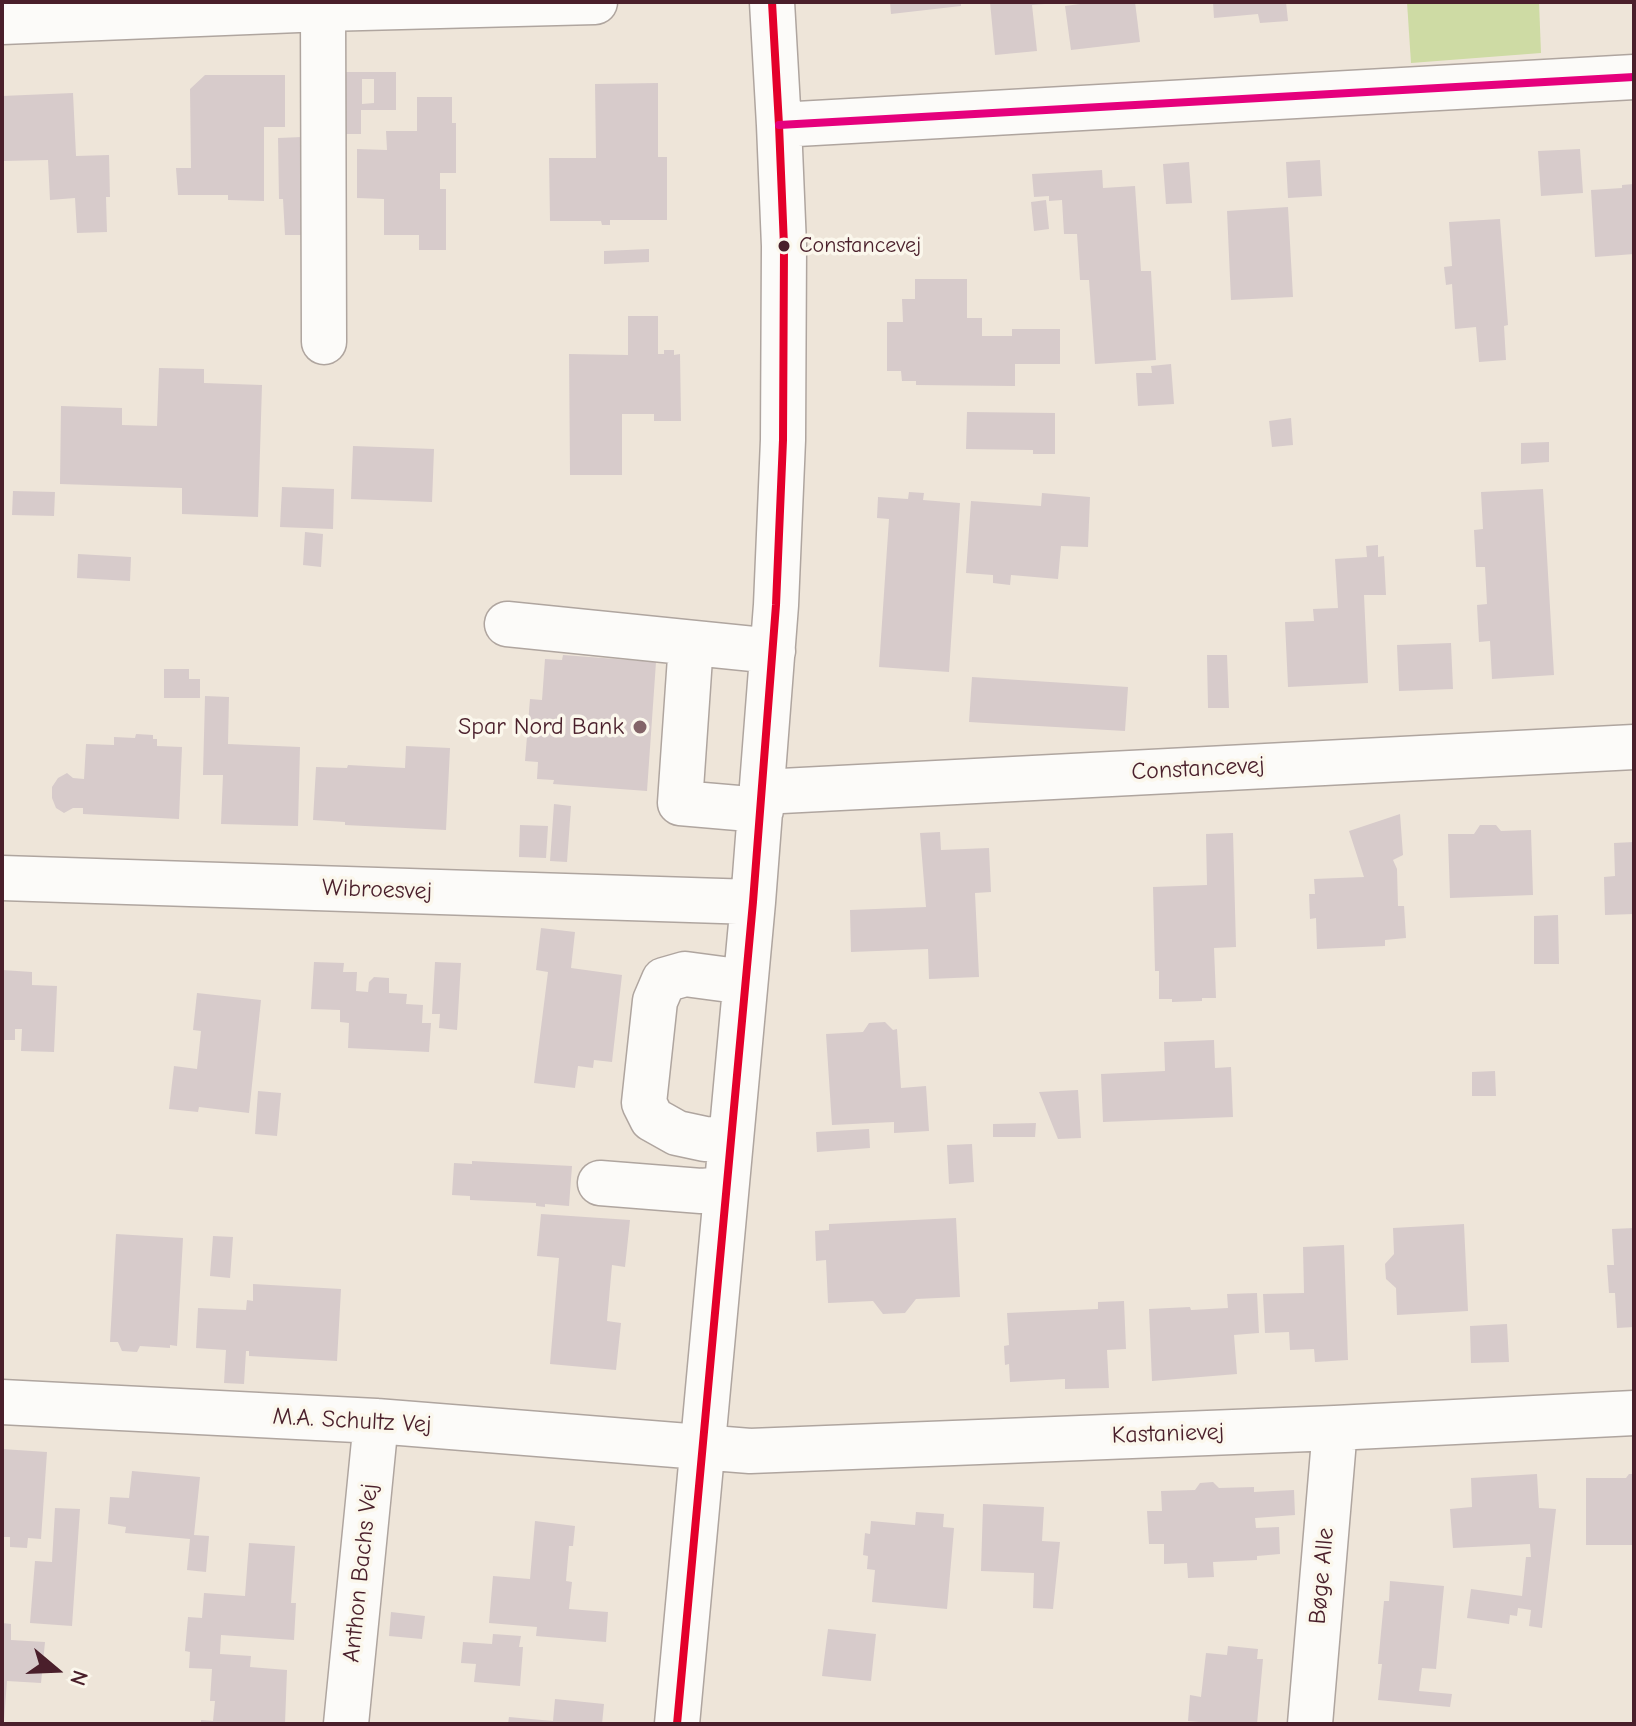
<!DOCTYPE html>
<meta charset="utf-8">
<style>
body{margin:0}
#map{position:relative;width:1636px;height:1726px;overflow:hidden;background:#eee5d9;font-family:"Comic Neue",sans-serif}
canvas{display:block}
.frame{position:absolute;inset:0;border:4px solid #4a1f2b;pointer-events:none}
.north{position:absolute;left:16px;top:1630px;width:80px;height:80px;-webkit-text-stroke:6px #fbf7ec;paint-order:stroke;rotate:109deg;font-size:22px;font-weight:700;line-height:32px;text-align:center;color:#4a1f2b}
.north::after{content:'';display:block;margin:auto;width:28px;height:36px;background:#4a1f2b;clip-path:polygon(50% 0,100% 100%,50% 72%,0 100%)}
</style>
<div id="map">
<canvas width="1636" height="1726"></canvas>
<div class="frame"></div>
<div class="north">N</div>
</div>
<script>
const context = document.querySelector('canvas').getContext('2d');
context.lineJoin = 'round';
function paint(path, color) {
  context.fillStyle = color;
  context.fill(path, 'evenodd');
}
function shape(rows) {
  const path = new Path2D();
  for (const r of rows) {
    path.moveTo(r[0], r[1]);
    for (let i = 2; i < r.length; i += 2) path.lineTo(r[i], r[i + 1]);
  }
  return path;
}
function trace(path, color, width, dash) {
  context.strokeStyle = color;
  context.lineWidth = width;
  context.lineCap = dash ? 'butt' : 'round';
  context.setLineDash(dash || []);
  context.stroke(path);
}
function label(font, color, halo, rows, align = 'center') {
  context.font = font + ' "Comic Neue",sans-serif';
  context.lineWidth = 7;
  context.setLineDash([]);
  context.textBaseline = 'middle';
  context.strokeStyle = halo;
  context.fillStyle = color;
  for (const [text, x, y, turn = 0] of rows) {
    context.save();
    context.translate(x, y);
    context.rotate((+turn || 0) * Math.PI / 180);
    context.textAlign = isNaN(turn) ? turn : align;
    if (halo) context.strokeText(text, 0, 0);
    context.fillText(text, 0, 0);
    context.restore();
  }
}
paint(shape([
 [1407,2,1539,2,1541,53,1411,63]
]), '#cedba4');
paint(shape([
 [890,2,961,2,961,6,891,14],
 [990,2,1044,2,1045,4,1032,5,1037,51,995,55],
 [1095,2,1135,2,1140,42,1071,50,1065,6],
 [1213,2,1286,2,1288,21,1260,23,1258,14,1214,18],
 [340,72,396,72,396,110,361,110,361,134,341,134],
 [362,79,374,79,374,103,362,104],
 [205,75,285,75,285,127,264,127,264,201,228,200,228,195,178,195,176,168,191,168,190,89],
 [658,83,658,157,667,157,667,220,610,220,610,225,602,225,601,221,550,221,549,158,596,158,595,84],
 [73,93,76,156,109,155,110,197,106,197,107,232,77,233,75,198,50,200,48,160,3,161,2,96],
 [417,97,452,97,452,123,456,123,456,173,440,173,440,189,446,189,446,250,419,250,419,235,384,235,384,199,357,198,357,149,387,150,386,131,417,131],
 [302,137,304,198,300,198,302,235,285,235,283,199,279,199,278,138],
 [1580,149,1583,193,1541,196,1538,151],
 [1320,160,1322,196,1288,198,1286,162],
 [1189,162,1192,203,1166,204,1163,164],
 [1102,170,1103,188,1135,186,1141,271,1151,271,1156,360,1095,364,1089,280,1080,280,1077,234,1064,234,1062,200,1049,201,1049,196,1034,197,1032,174],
 [1634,184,1634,254,1595,257,1591,190,1622,188,1622,185],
 [1046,200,1049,229,1034,231,1031,202],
 [1288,207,1293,297,1231,300,1227,211],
 [1500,219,1508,325,1504,326,1506,360,1479,362,1476,327,1455,329,1452,284,1446,285,1444,267,1452,266,1449,222],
 [649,249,649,262,604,264,604,251],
 [915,279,967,279,967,318,982,318,982,336,1012,336,1012,329,1060,329,1060,364,1015,364,1015,386,916,385,916,381,902,381,901,371,887,371,887,322,903,322,902,299,915,299],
 [628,316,658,316,658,354,664,354,664,350,674,350,674,355,680,354,681,421,654,421,654,414,622,414,622,475,570,475,569,354,628,355],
 [1171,364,1174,404,1138,406,1136,373,1152,373,1151,366],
 [159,368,204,369,204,383,262,385,258,517,182,514,182,488,60,484,61,406,122,408,122,425,157,426],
 [967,412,1055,413,1055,454,1033,454,1033,450,966,449],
 [1291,418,1293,445,1272,447,1269,421],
 [1549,442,1549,462,1521,464,1521,443],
 [353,446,434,449,432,502,351,499],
 [282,487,334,489,333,529,280,527],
 [1543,489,1554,675,1492,679,1490,641,1479,642,1477,605,1487,604,1485,567,1476,567,1474,530,1483,529,1481,492],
 [13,491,55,492,54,516,12,515],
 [909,492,924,493,923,500,960,503,949,672,879,667,889,519,877,518,878,497,908,499],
 [1042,493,1090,497,1088,547,1061,546,1058,579,1011,575,1010,585,993,583,993,575,966,573,971,501,1041,506],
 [305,532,323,534,321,567,303,565],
 [1378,545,1378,557,1384,556,1386,595,1364,595,1368,683,1288,687,1285,622,1314,621,1313,609,1338,608,1335,559,1367,557,1366,546],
 [78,554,131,557,130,581,77,578],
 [1451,643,1453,689,1399,691,1397,645],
 [563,655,656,662,647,791,553,784,554,780,537,779,538,762,525,761,530,699,542,700,545,659,562,660],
 [1207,655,1227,655,1229,708,1208,708],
 [164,669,189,669,189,679,200,679,200,698,164,698],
 [972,677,1128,687,1125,731,969,722],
 [205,696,229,697,228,744,300,747,298,826,221,824,223,775,203,775],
 [136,734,153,735,153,739,157,739,157,746,182,747,179,819,83,814,83,808,73,808,64,813,56,808,52,798,52,787,58,778,67,773,73,778,84,779,86,744,114,745,114,737,135,738],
 [406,746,450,748,446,830,345,825,345,822,313,820,316,767,347,768,348,765,405,768],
 [554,804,571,806,567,862,550,861],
 [1400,814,1403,855,1393,860,1397,869,1398,906,1404,906,1406,938,1385,940,1385,946,1317,949,1316,918,1310,919,1309,894,1315,894,1314,879,1364,877,1349,831],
 [520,825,548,826,546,858,519,857],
 [1480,825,1496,825,1501,831,1531,830,1533,895,1450,898,1448,834,1474,834],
 [940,832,941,850,989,848,991,892,975,893,979,977,929,979,928,949,851,952,850,910,926,907,920,833],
 [1233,833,1236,947,1214,948,1216,998,1202,998,1202,1001,1172,1002,1172,999,1159,999,1159,971,1155,971,1153,887,1207,885,1206,834],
 [1634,842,1634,914,1605,915,1604,877,1615,876,1614,843],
 [1558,915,1559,964,1534,964,1534,916],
 [541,928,575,932,571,968,622,975,612,1062,594,1060,593,1068,578,1066,575,1088,534,1083,548,972,536,970],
 [314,962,344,963,343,972,357,972,356,991,368,992,369,982,374,977,389,978,389,993,407,994,406,1004,423,1005,422,1023,431,1023,429,1052,348,1048,349,1023,340,1022,340,1010,311,1009],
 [435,962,461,963,457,1030,439,1028,440,1014,432,1014],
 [2,970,32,972,32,985,57,986,54,1052,21,1051,22,1029,15,1029,15,1040,2,1040],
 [197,993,261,1000,249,1113,199,1107,198,1112,169,1109,174,1066,197,1069,201,1031,193,1030],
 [885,1022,893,1030,897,1029,901,1088,926,1086,929,1131,894,1133,894,1122,832,1125,826,1034,863,1032,869,1023],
 [1214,1040,1215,1068,1231,1067,1233,1117,1103,1122,1101,1074,1165,1071,1164,1042],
 [1495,1071,1496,1096,1472,1096,1472,1072],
 [1078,1090,1081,1138,1058,1139,1039,1092],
 [258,1091,281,1093,277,1136,255,1134],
 [1036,1123,1035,1137,993,1137,993,1124],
 [869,1129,870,1148,817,1152,816,1132],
 [972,1144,974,1182,949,1184,947,1145],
 [472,1161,572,1166,569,1206,545,1204,545,1207,536,1206,536,1203,470,1200,470,1196,452,1195,454,1163,472,1164],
 [541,1214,630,1220,625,1267,612,1265,607,1321,621,1323,616,1370,550,1364,559,1258,537,1256],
 [956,1218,960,1297,916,1299,905,1313,883,1314,873,1301,828,1303,826,1260,816,1261,815,1231,829,1230,829,1224],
 [1464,1224,1468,1311,1397,1315,1396,1288,1386,1279,1385,1264,1394,1254,1393,1228],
 [1634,1228,1634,1327,1617,1328,1615,1293,1609,1293,1607,1265,1614,1265,1612,1229],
 [116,1234,183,1238,177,1346,170,1345,170,1348,140,1346,137,1352,122,1351,118,1342,110,1342],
 [213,1236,233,1237,230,1278,210,1276],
 [1344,1245,1348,1360,1315,1362,1314,1349,1290,1350,1289,1332,1265,1333,1263,1294,1304,1293,1303,1247],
 [253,1284,341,1289,337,1361,249,1356,249,1351,246,1351,244,1384,224,1383,226,1350,196,1348,198,1308,246,1310,247,1300,253,1301],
 [1257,1293,1259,1333,1234,1335,1237,1374,1152,1381,1149,1309,1190,1307,1191,1310,1228,1308,1227,1294],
 [1124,1301,1126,1349,1107,1350,1109,1388,1065,1389,1065,1379,1010,1382,1009,1364,1005,1365,1004,1346,1009,1345,1007,1313,1098,1309,1098,1302],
 [1507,1324,1509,1362,1471,1363,1470,1326],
 [2,1449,47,1452,41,1539,28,1538,27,1548,10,1547,10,1537,2,1537],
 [132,1471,200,1477,194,1535,209,1536,206,1572,187,1570,190,1539,125,1533,126,1527,108,1524,110,1497,129,1498],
 [1537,1474,1539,1508,1556,1509,1542,1628,1529,1626,1531,1610,1518,1608,1517,1616,1510,1615,1509,1624,1467,1618,1471,1589,1522,1596,1526,1557,1531,1557,1530,1544,1453,1548,1450,1509,1472,1507,1471,1478],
 [1629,1474,1634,1474,1634,1545,1586,1545,1586,1478,1626,1478],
 [1213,1482,1219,1488,1254,1487,1254,1492,1294,1490,1295,1515,1255,1518,1256,1528,1279,1527,1280,1554,1257,1556,1257,1560,1213,1562,1214,1577,1188,1578,1187,1563,1164,1564,1164,1544,1149,1544,1147,1511,1162,1511,1161,1491,1195,1490,1200,1483],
 [983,1504,1044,1507,1042,1541,1060,1542,1053,1609,1033,1608,1034,1573,981,1571],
 [55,1508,80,1509,72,1626,30,1623,35,1561,52,1562],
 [916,1512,944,1514,943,1527,954,1528,947,1609,872,1602,875,1570,867,1569,868,1556,863,1555,865,1533,870,1534,871,1521,915,1525],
 [535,1521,575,1526,573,1546,569,1546,566,1581,572,1582,569,1609,608,1612,606,1642,536,1636,537,1627,489,1623,493,1576,530,1579],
 [249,1543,295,1546,291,1603,296,1603,294,1640,221,1635,220,1654,251,1656,250,1667,287,1670,285,1724,201,1724,201,1720,213,1721,215,1701,210,1701,212,1669,189,1668,190,1652,185,1651,188,1617,202,1618,204,1593,245,1596],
 [1390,1581,1444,1586,1436,1669,1422,1668,1419,1691,1452,1694,1450,1707,1378,1700,1382,1664,1378,1664,1384,1601,1389,1601],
 [391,1612,425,1616,422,1639,389,1636],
 [2,1623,11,1624,11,1640,45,1642,41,1683,7,1681,4,1720,2,1720],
 [828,1629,876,1634,871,1681,822,1676],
 [493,1634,521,1636,519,1647,523,1647,520,1686,474,1682,476,1664,461,1663,463,1642,492,1644],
 [1228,1646,1258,1649,1257,1659,1263,1659,1257,1724,1198,1724,1199,1722,1188,1721,1190,1695,1201,1697,1206,1653,1227,1655],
 [555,1699,604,1704,602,1724,508,1724,509,1717,553,1721]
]), '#d7cbcb');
const minor = shape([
 [323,9,324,342],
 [2,22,323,9,595,2],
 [779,125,1634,77],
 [507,624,773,651],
 [691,643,680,803,761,810],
 [762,792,1634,747],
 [2,878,753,902],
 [730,1140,705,1139,677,1133,652,1119,644,1103,655,1001,664,980,685,974,745,982],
 [600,1183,701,1191,726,1189],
 [2,1402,376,1421,750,1451,1335,1428,1634,1413],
 [346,1724,376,1421],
 [677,1724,753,902,776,605,783,440,784,246,779,125,772,2],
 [1310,1724,1335,1428]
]);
trace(minor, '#afa59f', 47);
trace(minor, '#fcfbf9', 44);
trace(shape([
 [677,1724,753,902,776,605,783,440,784,246,779,125,772,2]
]), '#e4002b', 8);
trace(shape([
 [779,125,1634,77]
]), '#e5007d', 8);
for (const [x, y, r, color] of [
 [784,246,7,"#4a1f2b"],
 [640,727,8,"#836468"]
]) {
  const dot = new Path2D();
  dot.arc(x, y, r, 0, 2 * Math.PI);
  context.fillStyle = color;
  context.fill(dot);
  trace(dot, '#fbf7ec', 3);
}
label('22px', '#4a1f2b', '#fbf7ec', [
 ["Constancevej",799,246]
], 'left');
label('24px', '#4a1f2b', '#fbf7ec', [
 ["Spar Nord Bank",624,727]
], 'right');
label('24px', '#4a1f2b', '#fbf7ec', [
 ["Constancevej",1198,769,-3],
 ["Wibroesvej",377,890,2],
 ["M.A. Schultz Vej",352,1421,3],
 ["Kastanievej",1168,1434,-2],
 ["Anthon Bachs Vej",361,1573,-84],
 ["Bøge Alle",1322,1576,-85]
]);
</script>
